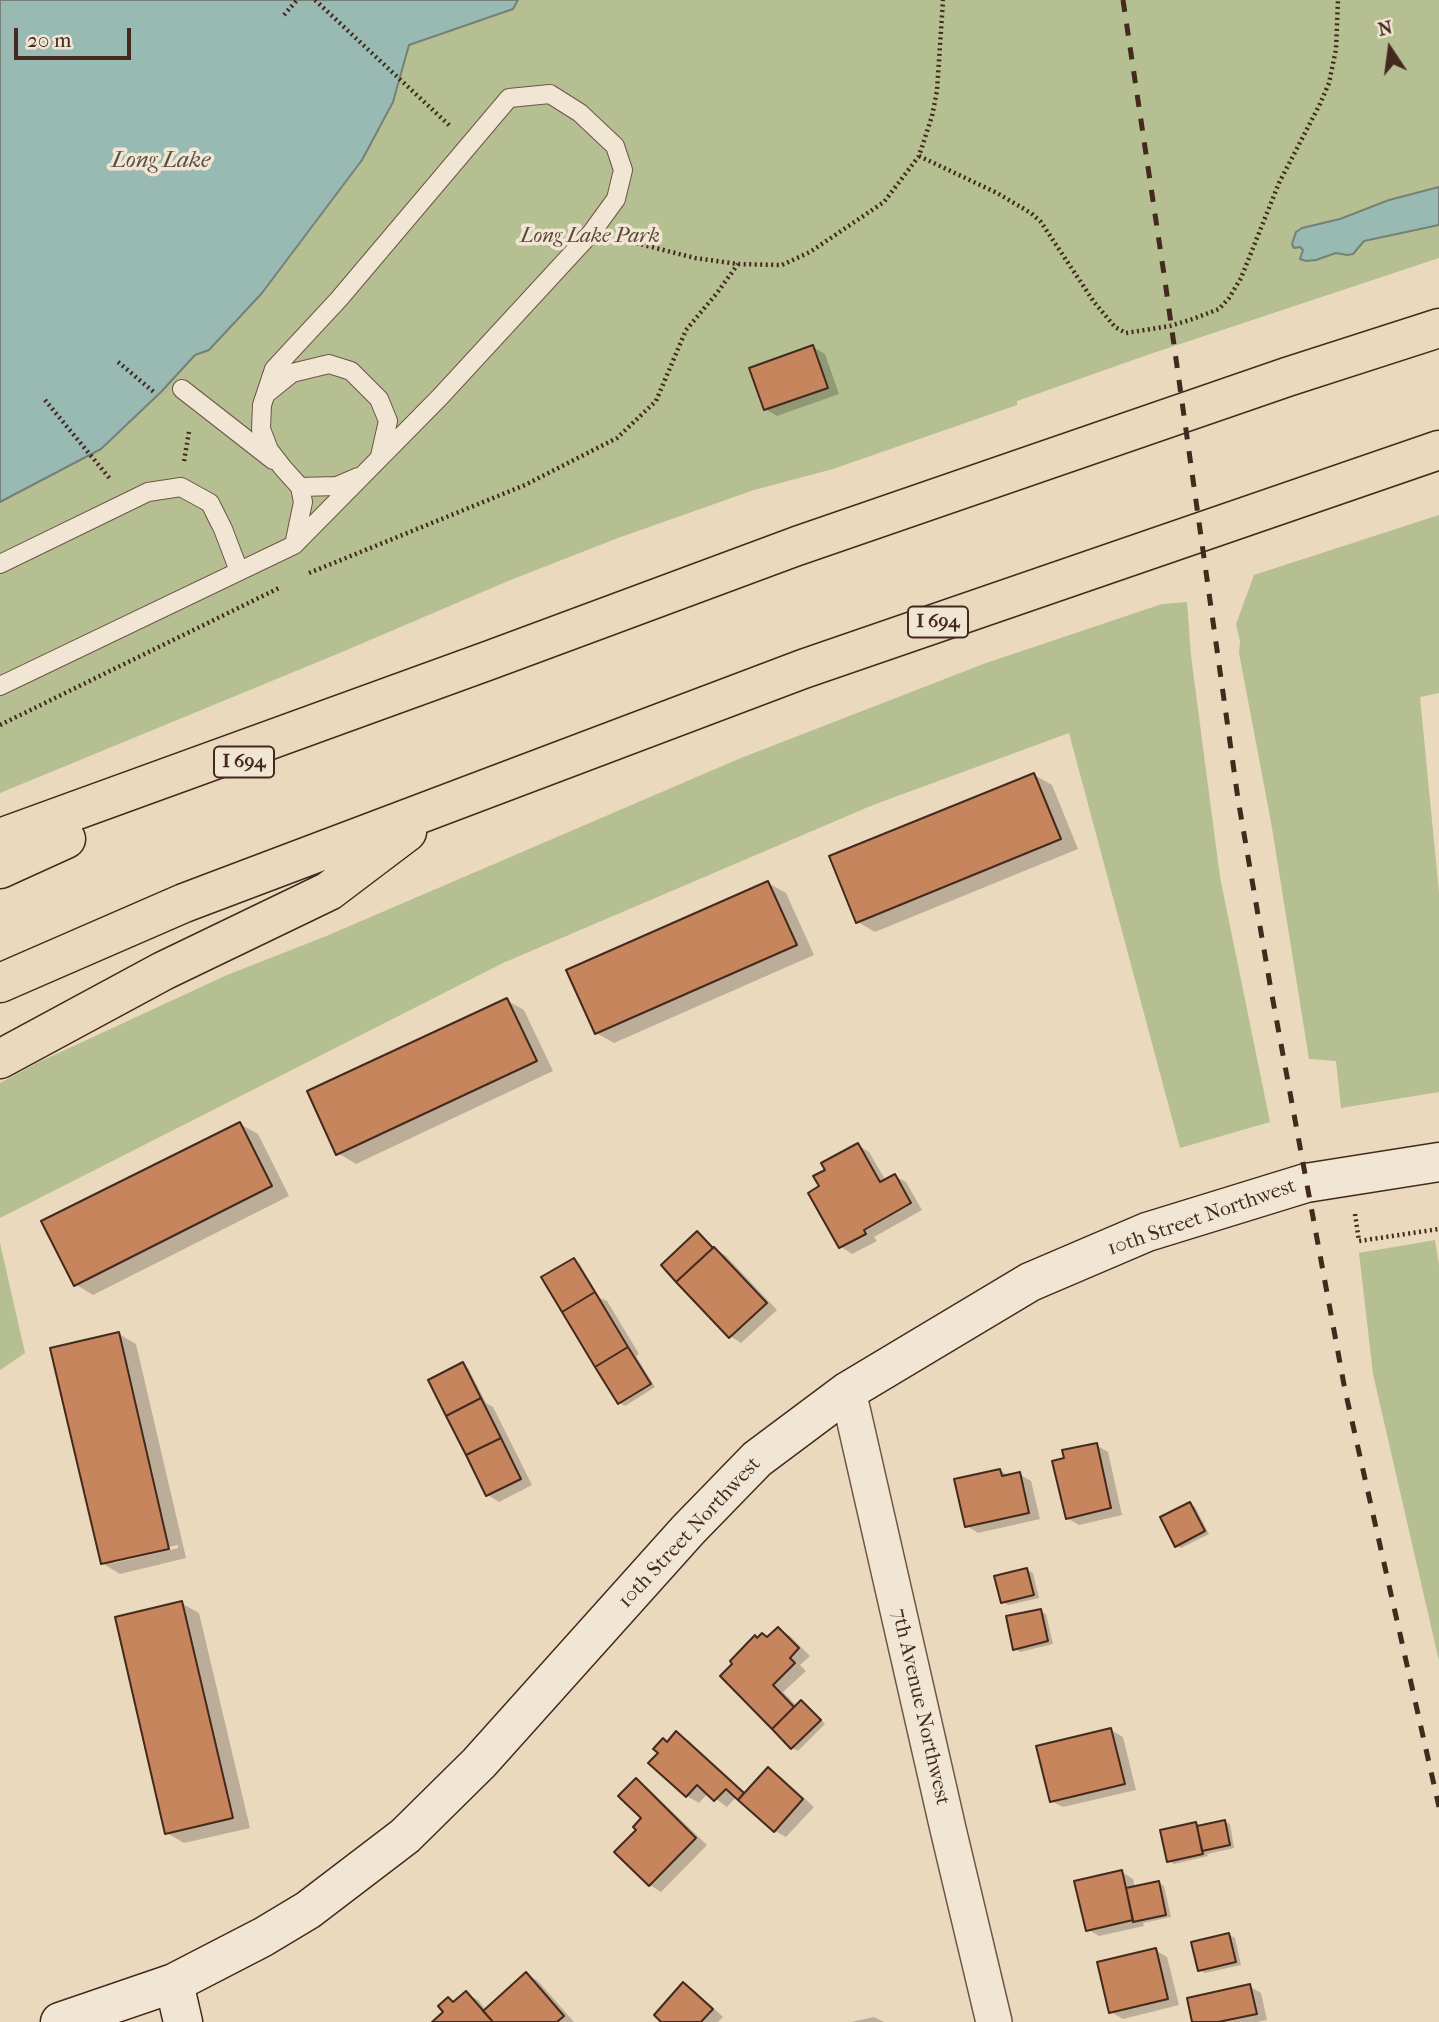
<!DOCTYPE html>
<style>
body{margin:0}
#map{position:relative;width:1439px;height:2022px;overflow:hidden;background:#ead9bd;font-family:"IM FELL French Canon",serif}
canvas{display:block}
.north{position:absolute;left:1355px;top:14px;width:70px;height:70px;-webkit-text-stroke:5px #f1e6d4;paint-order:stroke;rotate:347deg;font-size:19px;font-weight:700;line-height:28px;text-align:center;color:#44291e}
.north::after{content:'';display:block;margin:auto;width:24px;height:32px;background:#44291e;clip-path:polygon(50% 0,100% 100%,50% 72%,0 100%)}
.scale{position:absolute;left:14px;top:28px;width:117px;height:32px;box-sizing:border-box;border:4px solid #44291e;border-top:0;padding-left:9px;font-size:21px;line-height:24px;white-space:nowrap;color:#44291e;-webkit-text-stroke:5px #f1e6d4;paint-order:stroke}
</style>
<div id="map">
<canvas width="1439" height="2022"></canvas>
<div class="north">N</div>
<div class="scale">20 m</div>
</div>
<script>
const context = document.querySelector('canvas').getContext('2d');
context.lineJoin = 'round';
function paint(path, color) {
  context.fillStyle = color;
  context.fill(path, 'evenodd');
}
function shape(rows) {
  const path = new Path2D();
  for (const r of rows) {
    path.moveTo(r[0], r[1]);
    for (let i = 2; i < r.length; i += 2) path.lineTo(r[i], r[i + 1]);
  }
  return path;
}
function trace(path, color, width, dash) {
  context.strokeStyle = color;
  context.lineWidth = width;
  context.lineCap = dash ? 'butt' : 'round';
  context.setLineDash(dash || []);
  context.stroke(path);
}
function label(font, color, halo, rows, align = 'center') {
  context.font = font + ' "IM FELL French Canon",serif';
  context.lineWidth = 7;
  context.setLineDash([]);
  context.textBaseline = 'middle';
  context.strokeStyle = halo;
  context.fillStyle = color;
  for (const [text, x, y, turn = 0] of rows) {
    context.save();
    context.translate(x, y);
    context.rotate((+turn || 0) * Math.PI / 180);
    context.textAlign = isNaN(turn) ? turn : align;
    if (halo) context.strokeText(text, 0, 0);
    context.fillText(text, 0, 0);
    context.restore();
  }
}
paint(shape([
 [519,0,1439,0,1439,258,1153,353,1017,401,1017,405,833,469,754,490,618,538,508,581,342,652,0,793,0,502,101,449,161,392,195,355,209,350,393,102,409,45,512,9],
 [1439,515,1439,693,1420,697,1439,893,1439,1092,1341,1108,1336,1061,1309,1059,1271,822,1239,653,1240,641,1236,624,1254,575],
 [1187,602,1191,656,1220,877,1270,1122,1180,1148,1069,733,873,805,503,963,0,1218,0,1083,39,1062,227,975,324,937,741,758,986,663,1162,604],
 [1435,1240,1439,1265,1439,1661,1373,1374,1359,1253],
 [0,1243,25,1353,0,1370]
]), '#b5bf92');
const water = shape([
 [0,0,518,0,513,9,409,45,393,102,362,160,262,293,209,350,195,355,161,392,101,449,0,502,0,0],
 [1439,187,1439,225,1364,241,1353,254,1347,255,1336,253,1316,260,1306,261,1300,259,1303,250,1300,247,1294,248,1292,244,1296,232,1302,228,1340,219,1389,200,1439,187]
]);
paint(water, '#98bab2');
trace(water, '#768077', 2);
paint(shape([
 [813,347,825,354,839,394,777,416,765,409],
 [1034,775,1052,785,1078,849,875,932,858,922],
 [768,883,786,893,814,955,614,1043,596,1033],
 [506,1000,524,1010,553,1071,356,1164,338,1153],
 [240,1124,258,1134,289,1196,93,1295,75,1284],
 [858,1145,869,1152,886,1181,895,1176,906,1182,922,1210,874,1237,877,1241,852,1254,841,1247,821,1187,827,1171],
 [698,1233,715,1249,726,1256,777,1310,741,1343,730,1336],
 [574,1260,579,1263,600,1298,607,1301,639,1354,636,1356,655,1387,625,1406,620,1403],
 [119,1334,136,1344,186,1558,120,1574,102,1563],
 [178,1545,178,1548,114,1563,114,1559],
 [463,1364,468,1368,486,1403,493,1407,532,1485,499,1502,488,1495],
 [1096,1445,1108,1452,1122,1515,1079,1525,1067,1518],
 [1000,1470,1009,1476,1019,1474,1031,1481,1040,1519,978,1533,967,1526],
 [1190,1504,1195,1507,1209,1534,1181,1548,1176,1545],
 [1027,1570,1033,1573,1039,1598,1008,1605,1003,1602],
 [181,1603,199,1613,250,1828,184,1843,167,1833],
 [1040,1611,1046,1614,1053,1644,1020,1652,1015,1648],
 [779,1629,790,1636,810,1656,800,1665,806,1671,783,1692,797,1706,802,1702,807,1705,825,1724,798,1751,792,1748,758,1639,769,1638],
 [1111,1730,1123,1737,1136,1790,1063,1807,1051,1801],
 [676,1734,688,1740,746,1793,768,1769,780,1776,814,1807,786,1837,775,1831,737,1796,727,1807,708,1793,699,1803,687,1796,651,1763],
 [636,1780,647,1787,707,1845,661,1892,650,1885,638,1830,644,1818],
 [1224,1821,1230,1824,1234,1848,1207,1854,1208,1856,1174,1864,1168,1860,1196,1824,1201,1827],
 [1122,1872,1133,1879,1135,1888,1159,1883,1164,1886,1171,1917,1143,1923,1144,1926,1099,1936,1087,1929],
 [1229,1935,1235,1938,1241,1965,1205,1973,1199,1970],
 [1155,1950,1167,1957,1179,2005,1123,2019,1111,2012],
 [526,1974,538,1981,574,2022,434,2022,446,2012,448,1999,455,2003,466,1994,478,2000,486,2010],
 [683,1984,695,1991,723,2017,718,2022,664,2022],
 [1249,1986,1261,1993,1267,2020,1257,2022,1193,2022],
 [874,2017,884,2022,851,2022]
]), '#0003');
const building = shape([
 [813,345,828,388,764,410,749,368,813,345],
 [1034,773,1061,839,856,923,829,856,1034,773],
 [768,881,797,945,595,1034,566,970,768,881],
 [507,998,537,1061,336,1155,307,1091,507,998],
 [240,1122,272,1186,74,1286,41,1221,240,1122],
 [858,1143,880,1182,895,1174,911,1203,864,1230,866,1234,839,1248,808,1193,819,1186,813,1176,825,1170,821,1163,858,1143],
 [697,1231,713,1248,676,1282,661,1265,697,1231],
 [714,1247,767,1303,729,1338,676,1282,714,1247],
 [574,1258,595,1292,562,1312,541,1277,574,1258],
 [595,1292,628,1347,595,1367,562,1312,595,1292],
 [119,1332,169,1549,101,1564,50,1348,119,1332],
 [628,1347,651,1384,618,1404,595,1367,628,1347],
 [463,1362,481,1398,446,1416,428,1380,463,1362],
 [481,1398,501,1438,466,1455,446,1416,481,1398],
 [501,1438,521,1479,486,1496,466,1455,501,1438],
 [1097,1443,1111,1508,1066,1519,1052,1461,1064,1458,1062,1450,1097,1443],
 [1000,1469,1002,1476,1020,1472,1029,1513,965,1527,954,1479,1000,1469],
 [1190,1502,1205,1531,1175,1547,1160,1517,1190,1502],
 [1027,1568,1034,1595,1001,1603,994,1576,1027,1568],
 [182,1601,233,1818,165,1834,115,1617,182,1601],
 [1041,1609,1048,1641,1013,1650,1006,1616,1041,1609],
 [778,1627,799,1648,790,1658,795,1663,773,1685,794,1707,772,1729,720,1676,732,1664,730,1661,755,1635,757,1638,762,1633,767,1637,778,1627],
 [801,1700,821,1720,791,1749,772,1729,801,1700],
 [1111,1728,1125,1784,1050,1802,1036,1746,1111,1728],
 [676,1731,744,1793,738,1800,726,1789,714,1801,697,1785,686,1797,648,1763,658,1753,653,1749,663,1738,667,1742,676,1731],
 [768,1767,803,1799,774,1832,738,1800,768,1767],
 [636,1778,696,1838,649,1886,614,1852,636,1830,633,1827,641,1818,618,1796,636,1778],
 [1225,1820,1230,1845,1202,1851,1197,1826,1225,1820],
 [1196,1822,1203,1854,1167,1862,1160,1830,1196,1822],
 [1122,1870,1133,1920,1086,1931,1074,1881,1122,1870],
 [1159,1881,1166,1915,1133,1922,1126,1888,1159,1881],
 [1229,1933,1236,1962,1198,1971,1191,1942,1229,1933],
 [1156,1948,1168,1999,1109,2013,1097,1962,1156,1948],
 [526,1972,564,2016,557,2022,493,2022,483,2011,526,1972],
 [683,1982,713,2009,701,2022,661,2022,654,2015,683,1982],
 [1250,1984,1257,2014,1218,2022,1192,2022,1187,1998,1250,1984],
 [466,1991,493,2022,432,2022,443,2012,438,2006,448,1997,453,2002,466,1991]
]);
paint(building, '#c6855c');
trace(building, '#44291e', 2);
const lane = shape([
 [182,389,273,460],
 [266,394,292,373,329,364,351,371,379,399,388,421,380,456],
 [300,487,337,486,358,477],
 [0,564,148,492,181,487,210,503,223,529,239,571],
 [0,686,294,545,440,397,592,232,616,199,623,170,615,146,580,113,550,94,509,98,339,299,274,369,262,405,261,429,269,450,283,468,300,487,303,502,294,545]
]);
const street = shape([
 [848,1391,948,1829,994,2022]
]);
const secondary = shape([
 [174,1983,183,2022],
 [60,2022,174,1983,263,1937,308,1910,405,1836,479,1763,688,1530,757,1459,848,1391,1030,1282,1147,1232,1306,1183,1439,1162]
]);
const highway = shape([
 [0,838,490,660,797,546,1287,377,1439,328],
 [0,869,66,839],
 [0,983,184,903,803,669,1439,450],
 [0,1059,163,971,329,891,407,832]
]);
trace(lane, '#6e5546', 20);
trace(street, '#6e5546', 38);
trace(secondary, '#44291e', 41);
trace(highway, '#44291e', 41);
trace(shape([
 [315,0,450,126],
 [284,15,297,0],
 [919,156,997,193,1031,213,1041,222,1094,302,1115,327,1126,333,1170,326,1193,319,1219,309,1229,298,1241,278,1279,183,1320,104,1329,83,1336,49,1338,0],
 [620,239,695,258,738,264,782,265,810,252,884,202,919,156,932,116,937,91,943,0],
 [118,362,155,393],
 [45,400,111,480],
 [184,461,189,432],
 [309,573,525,485,617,438,656,401,686,330,717,293,738,264],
 [0,725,279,588],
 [1355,1214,1359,1241,1439,1229]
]), '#44291e', 4.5, [2, 3.5]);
trace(lane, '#f1e6d4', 18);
trace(street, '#f1e6d4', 35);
trace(secondary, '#f1e6d4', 38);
trace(highway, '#ead9bd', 38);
trace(shape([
 [1123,0,1165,281,1238,799,1271,990,1345,1390,1439,1807]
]), '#44291e', 5, [12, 12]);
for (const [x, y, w] of [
 [938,622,60],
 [244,762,60]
]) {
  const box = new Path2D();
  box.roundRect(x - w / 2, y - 15.5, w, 31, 5);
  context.fillStyle = '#f1e6d4';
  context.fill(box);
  trace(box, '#44291e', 2);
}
label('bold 19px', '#44291e', null, [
 ["I 694",938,622],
 ["I 694",244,762]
]);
label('italic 21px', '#5b4735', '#f1e6d4', [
 ["Long Lake Park",590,237]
]);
label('21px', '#44291e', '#f1e6d4', [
 ["10th Street Northwest",1202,1218,-19],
 ["10th Street Northwest",690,1533,-47],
 ["7th Avenue Northwest",920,1707,77]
]);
label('italic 23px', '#594d43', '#f1e6d4', [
 ["Long Lake",161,161]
]);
</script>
